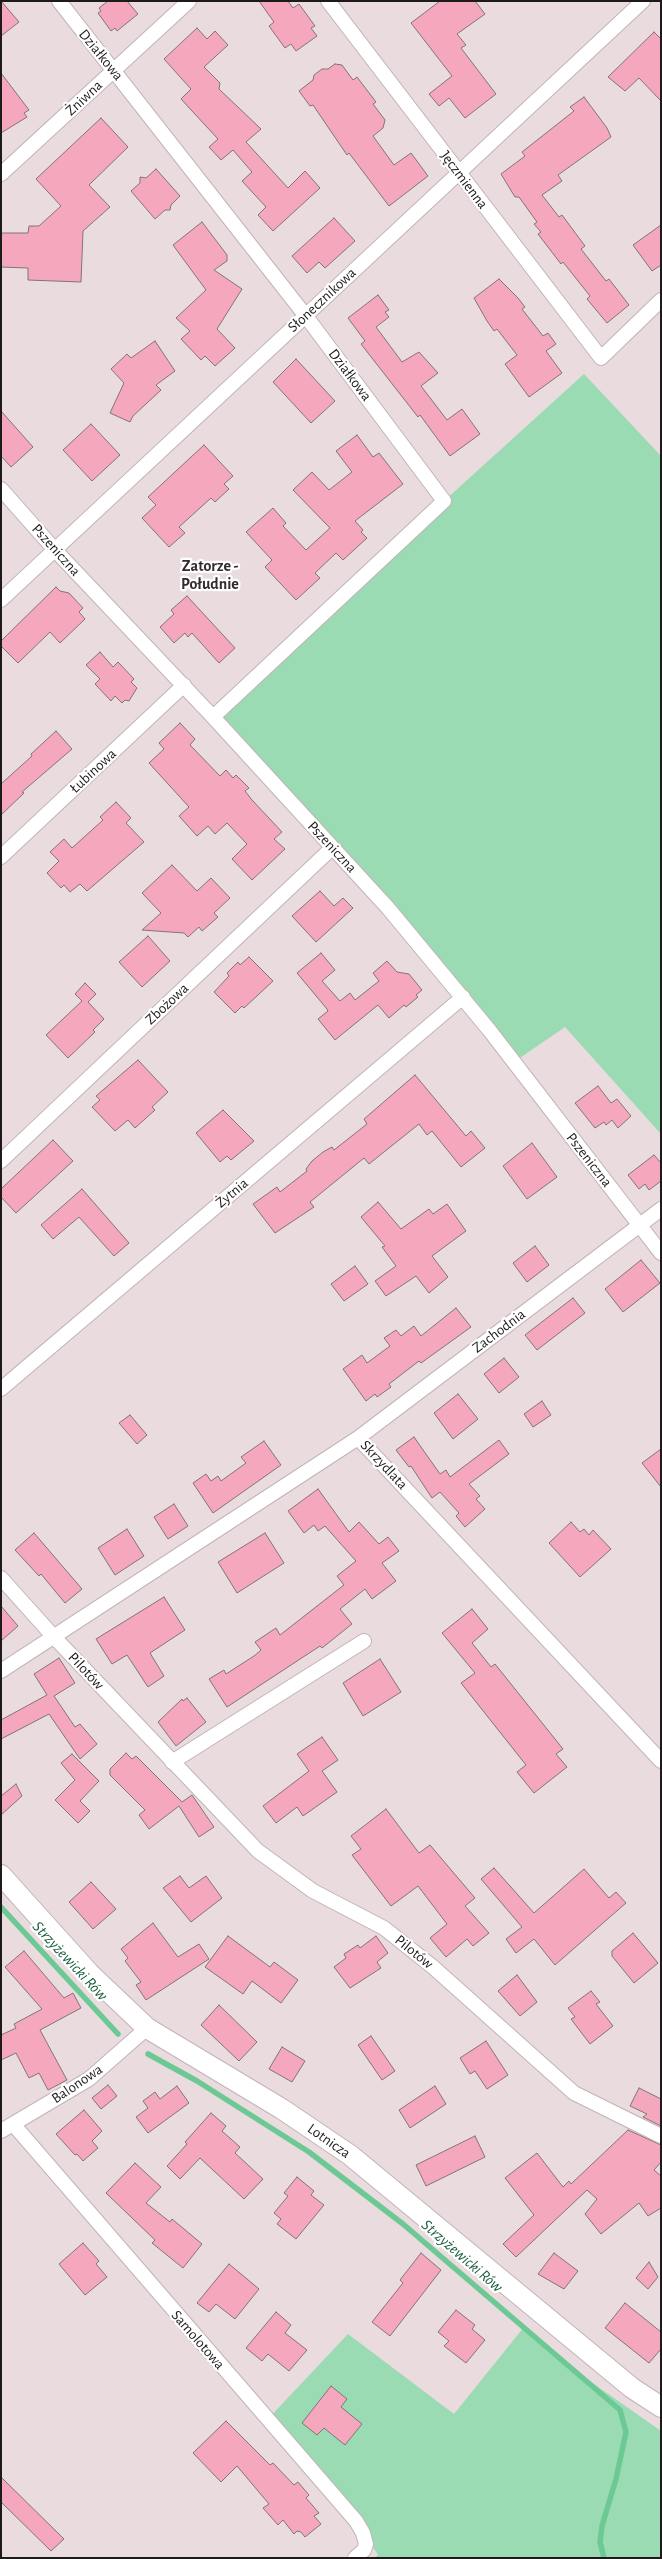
<!DOCTYPE html>
<meta charset="utf-8">
<style>
body{margin:0}
#map{position:relative;width:662px;height:2559px;overflow:hidden;background:#e9dbde;font-family:"Alegreya Sans",sans-serif}
canvas{display:block}
.frame{position:absolute;inset:0;border:2px solid #1e1a1b;pointer-events:none}
</style>
<div id="map">
<canvas width="662" height="2559"></canvas>
<div class="frame"></div>
</div>
<script>
const context = document.querySelector('canvas').getContext('2d');
context.lineJoin = 'round';
function paint(path, color) {
  context.fillStyle = color;
  context.fill(path, 'evenodd');
}
function shape(rows) {
  const path = new Path2D();
  for (const r of rows) {
    path.moveTo(r[0], r[1]);
    for (let i = 2; i < r.length; i += 2) path.lineTo(r[i], r[i + 1]);
  }
  return path;
}
function trace(path, color, width, dash) {
  context.strokeStyle = color;
  context.lineWidth = width;
  context.lineCap = dash ? 'butt' : 'round';
  context.setLineDash(dash || []);
  context.stroke(path);
}
function label(font, color, halo, rows, align = 'center') {
  context.font = font + ' "Alegreya Sans",sans-serif';
  context.lineWidth = 4.5;
  context.setLineDash([]);
  context.textBaseline = 'middle';
  context.strokeStyle = halo;
  context.fillStyle = color;
  for (const [text, x, y, turn = 0] of rows) {
    context.save();
    context.translate(x, y);
    context.rotate((+turn || 0) * Math.PI / 180);
    context.textAlign = isNaN(turn) ? turn : align;
    if (halo) context.strokeText(text, 0, 0);
    context.fillText(text, 0, 0);
    context.restore();
  }
}
paint(shape([
 [584,374,661,456,661,1134,565,1027,514,1062,213,717,444,501],
 [524,2327,574,2370,661,2431,661,2558,374,2558,378,2555,356,2521,267,2420,348,2334,454,2414]
]), '#9bdbb3');
trace(shape([
 [1,1907,118,2034],
 [148,2054,197,2081,309,2152,403,2224,620,2410,626,2432,616,2479,602,2526,600,2542,604,2558]
]), '#6cc994', 5.5);
const building = shape([
 [1,1,19,22,1,36,1,1],
 [108,1,127,1,138,14,117,31,115,28,111,31,98,13,101,11,99,8,108,1],
 [259,1,288,1,293,8,299,4,315,26,311,28,317,36,296,51,291,44,285,48,269,26,274,22,259,1],
 [440,1,475,1,485,14,457,34,466,45,461,48,496,94,465,118,449,98,439,106,429,94,452,76,411,23,440,1],
 [197,28,207,39,215,31,228,45,204,67,220,83,219,89,261,129,246,142,288,188,305,171,320,188,273,231,258,215,266,207,242,181,252,172,233,150,221,160,209,147,218,139,181,99,191,89,164,59,197,28],
 [654,32,661,39,661,101,639,78,625,91,608,77,654,32],
 [335,64,342,65,353,80,357,77,376,102,373,104,385,120,383,128,373,136,394,165,411,153,428,176,389,206,349,153,347,155,313,105,310,106,299,91,313,80,314,75,322,69,328,69,335,64],
 [1,73,29,110,24,113,27,117,1,133,1,73],
 [584,97,607,128,611,137,558,175,562,181,542,195,559,217,562,215,585,246,581,249,606,281,609,279,629,305,607,323,587,299,590,296,563,262,561,264,538,234,541,232,534,224,537,222,519,197,515,197,501,174,525,156,522,152,574,111,570,107,584,97],
 [101,118,128,147,89,185,110,207,83,231,81,282,28,280,28,268,1,267,1,233,28,233,29,226,39,226,61,206,36,179,101,118],
 [156,169,180,196,171,205,170,210,165,210,155,219,131,191,140,183,140,177,146,178,156,169],
 [334,218,355,241,325,268,319,262,307,273,292,256,334,218],
 [202,222,227,255,227,261,214,270,242,289,217,329,235,348,215,366,205,356,201,360,181,339,190,331,176,318,206,290,173,245,202,222],
 [661,225,661,265,652,271,633,245,661,225],
 [499,279,518,298,525,307,522,309,543,336,548,333,556,344,546,351,562,373,529,397,505,364,517,355,497,329,494,331,487,321,474,298,499,279],
 [378,295,389,310,385,312,389,317,376,327,402,362,419,352,438,373,421,386,447,420,462,409,480,434,450,456,420,415,418,417,361,344,365,341,348,318,378,295],
 [155,341,175,371,156,385,161,390,133,416,130,422,110,413,124,383,111,369,127,354,131,358,155,341],
 [296,359,335,401,311,423,273,382,296,359],
 [1,411,33,447,11,467,1,456,1,411],
 [91,424,120,455,92,481,63,450,91,424],
 [357,435,373,457,379,453,403,484,355,521,363,530,361,532,367,538,343,560,336,553,315,573,320,578,296,600,265,567,272,560,246,532,273,508,286,523,283,526,306,550,330,528,293,490,312,472,329,490,352,472,336,451,357,435],
 [204,445,233,476,224,484,229,489,215,502,211,498,179,527,185,533,169,547,142,518,156,505,148,497,204,445],
 [56,587,60,591,69,593,83,608,79,612,85,619,60,643,50,632,18,663,1,646,1,641,56,587],
 [187,596,235,648,219,663,192,633,188,637,185,633,174,643,160,627,174,614,171,610,187,596],
 [100,652,113,667,118,662,134,679,131,682,137,688,129,701,125,700,122,703,115,696,111,701,95,684,100,679,86,665,100,652],
 [180,723,195,739,190,745,220,776,226,770,233,778,236,775,249,788,245,791,252,800,282,832,274,839,285,849,252,880,232,859,247,844,227,823,215,834,208,826,197,836,179,816,189,807,149,763,164,749,159,743,180,723],
 [56,731,72,749,22,792,24,793,1,815,1,784,32,756,31,754,56,731],
 [116,802,131,818,126,823,144,842,87,891,80,884,70,892,64,885,61,888,47,873,59,861,50,852,64,839,72,848,103,820,100,817,116,802],
 [172,865,197,891,211,878,230,898,214,913,218,917,202,931,199,927,188,937,184,933,142,930,161,913,142,893,172,865],
 [320,891,334,906,343,898,353,908,316,942,292,916,320,891],
 [148,936,170,961,142,987,119,962,148,936],
 [321,953,335,970,322,981,340,1001,350,993,355,1000,379,981,373,973,387,961,397,972,409,974,422,990,416,995,418,997,406,1007,404,1005,389,1018,378,1005,335,1040,318,1019,328,1011,327,1009,297,973,321,953],
 [249,957,273,981,244,1008,242,1006,235,1013,214,992,229,976,227,973,238,962,240,965,249,957],
 [85,983,96,994,88,1002,104,1019,93,1030,95,1032,68,1058,46,1035,82,1001,75,994,85,983],
 [138,1060,168,1092,152,1107,155,1110,135,1128,128,1120,115,1131,92,1107,100,1100,96,1096,138,1060],
 [415,1075,466,1136,471,1131,485,1148,461,1167,432,1131,427,1135,419,1124,369,1164,364,1158,310,1202,314,1207,275,1233,253,1204,277,1187,280,1192,307,1171,306,1169,312,1161,323,1152,332,1147,334,1150,367,1124,364,1119,415,1075],
 [598,1086,611,1103,617,1099,631,1116,618,1128,612,1120,606,1125,604,1122,595,1128,575,1103,598,1086],
 [223,1110,254,1141,231,1160,227,1156,220,1162,196,1133,223,1110],
 [53,1140,73,1161,16,1213,1,1197,1,1189,53,1140],
 [532,1143,557,1177,527,1199,503,1166,532,1143],
 [654,1155,661,1163,661,1181,649,1190,645,1184,639,1189,628,1175,654,1155],
 [82,1189,129,1243,114,1256,79,1217,53,1239,41,1225,82,1189],
 [378,1202,401,1229,429,1209,433,1214,447,1204,466,1231,432,1256,448,1277,429,1293,416,1276,386,1296,375,1281,396,1266,382,1247,385,1246,361,1217,378,1202],
 [535,1246,549,1265,527,1282,513,1263,535,1246],
 [641,1260,660,1283,623,1312,605,1289,641,1260],
 [355,1266,368,1284,344,1301,331,1284,355,1266],
 [573,1298,585,1313,537,1350,525,1335,573,1298],
 [456,1308,471,1327,421,1363,419,1361,389,1384,391,1387,377,1397,375,1394,366,1401,343,1369,362,1355,367,1363,390,1346,384,1338,396,1330,401,1336,414,1326,421,1336,456,1308],
 [504,1358,519,1377,499,1393,484,1374,504,1358],
 [458,1394,478,1419,453,1439,434,1413,458,1394],
 [542,1401,551,1415,533,1427,524,1414,542,1401],
 [130,1415,147,1435,137,1444,119,1423,130,1415],
 [414,1437,440,1474,446,1470,450,1477,499,1440,509,1454,469,1484,480,1496,476,1499,485,1509,465,1527,456,1516,459,1513,440,1492,432,1498,411,1466,409,1467,396,1450,414,1437],
 [264,1441,281,1465,213,1513,193,1483,206,1474,211,1481,218,1476,221,1481,246,1463,241,1457,264,1441],
 [661,1449,661,1487,642,1463,661,1449],
 [318,1489,349,1532,359,1522,379,1544,388,1537,399,1551,382,1563,396,1581,372,1599,365,1589,340,1609,352,1624,322,1648,320,1646,227,1707,209,1679,224,1670,226,1674,254,1656,261,1650,255,1642,276,1628,280,1635,344,1585,337,1576,356,1561,325,1526,318,1531,314,1525,304,1533,288,1511,318,1489],
 [174,1504,188,1526,168,1539,154,1517,174,1504],
 [571,1522,580,1532,584,1529,589,1535,593,1530,611,1549,580,1577,549,1543,571,1522],
 [127,1529,144,1556,115,1575,98,1548,127,1529],
 [34,1533,82,1589,65,1603,41,1574,39,1576,15,1550,34,1533],
 [265,1533,284,1563,237,1593,218,1562,265,1533],
 [164,1597,185,1630,150,1653,164,1676,148,1687,127,1655,112,1664,96,1639,164,1597],
 [1,1606,18,1626,1,1641,1,1606],
 [472,1609,488,1629,472,1643,491,1667,495,1664,563,1749,556,1754,567,1767,534,1793,517,1772,526,1765,461,1683,475,1673,442,1633,472,1609],
 [59,1658,75,1683,54,1696,75,1727,80,1724,97,1744,80,1759,49,1714,1,1739,1,1720,47,1695,34,1674,59,1658],
 [380,1659,401,1692,363,1716,343,1683,380,1659],
 [187,1698,206,1722,176,1746,158,1722,182,1699,183,1701,187,1698],
 [322,1737,338,1760,322,1771,337,1792,303,1816,297,1807,276,1823,263,1806,309,1771,297,1754,322,1737],
 [126,1753,132,1759,136,1756,182,1802,192,1795,214,1827,199,1837,179,1806,149,1829,139,1815,145,1810,110,1775,110,1769,126,1753],
 [72,1754,99,1781,80,1801,90,1811,78,1823,55,1800,75,1780,61,1763,72,1754],
 [16,1784,22,1796,1,1815,1,1796,16,1784],
 [386,1809,419,1853,430,1845,475,1898,465,1906,489,1933,473,1946,467,1939,446,1957,430,1938,447,1924,418,1886,391,1906,352,1855,361,1849,351,1836,386,1809],
 [494,1868,534,1913,584,1869,609,1898,616,1892,626,1903,555,1965,534,1939,516,1953,506,1939,522,1927,481,1879,494,1868],
 [180,1876,189,1888,206,1876,222,1898,191,1922,163,1888,180,1876],
 [91,1882,116,1909,93,1929,69,1902,91,1882],
 [153,1923,178,1957,199,1944,209,1959,146,2000,136,1985,141,1982,125,1961,128,1958,121,1949,153,1923],
 [633,1933,658,1963,634,1983,612,1956,612,1951,633,1933],
 [228,1936,270,1967,274,1962,298,1980,281,2003,252,1981,243,1994,205,1967,228,1936],
 [376,1936,388,1953,377,1962,381,1968,350,1988,334,1967,346,1958,344,1954,358,1945,360,1948,376,1936],
 [24,1951,64,1998,73,1993,81,2008,40,2030,67,2080,48,2090,39,2073,29,2078,16,2053,1,2060,1,2035,16,2028,14,2024,42,2009,5,1967,24,1951],
 [517,1975,537,2002,520,2016,498,1991,517,1975],
 [591,1991,600,2002,596,2004,613,2026,590,2044,571,2019,575,2017,568,2008,591,1991],
 [219,2005,257,2042,239,2061,201,2025,219,2005],
 [371,2036,395,2071,382,2080,358,2045,371,2036],
 [486,2041,508,2075,487,2089,475,2071,470,2074,460,2058,486,2041],
 [282,2047,305,2061,292,2082,269,2069,282,2047],
 [108,2085,117,2096,101,2109,92,2098,108,2085],
 [177,2086,189,2103,148,2133,136,2117,148,2108,143,2101,155,2092,160,2099,177,2086],
 [435,2086,446,2104,410,2128,399,2110,435,2086],
 [639,2088,661,2099,661,2126,643,2117,647,2114,630,2106,639,2088],
 [84,2110,102,2131,92,2141,98,2148,83,2161,77,2154,75,2155,56,2134,84,2110],
 [211,2113,226,2126,222,2131,240,2147,235,2153,263,2179,244,2199,200,2158,180,2179,167,2166,187,2144,185,2142,211,2113],
 [628,2130,661,2145,661,2162,654,2170,661,2176,661,2208,648,2216,639,2203,601,2234,585,2214,597,2199,587,2190,516,2257,503,2244,534,2215,505,2178,537,2153,563,2187,569,2181,571,2184,628,2130],
 [475,2136,485,2157,426,2186,416,2165,475,2136],
 [135,2163,161,2187,146,2203,170,2222,172,2219,202,2244,183,2268,152,2243,155,2240,106,2193,135,2163],
 [297,2177,314,2191,311,2195,324,2205,296,2239,277,2224,281,2219,274,2213,288,2196,284,2193,297,2177],
 [83,2243,99,2261,96,2264,107,2277,85,2295,59,2264,83,2243],
 [421,2253,441,2270,390,2336,372,2322,403,2283,400,2280,421,2253],
 [554,2253,578,2271,564,2289,538,2274,554,2253],
 [649,2262,658,2277,648,2289,636,2278,649,2262],
 [229,2264,259,2289,235,2319,216,2304,209,2312,197,2303,229,2264],
 [625,2303,661,2332,661,2349,649,2363,605,2328,625,2303],
 [456,2310,475,2325,472,2329,485,2340,466,2363,444,2346,449,2341,438,2332,456,2310],
 [276,2312,291,2325,285,2333,307,2350,289,2371,268,2354,262,2361,246,2348,276,2312],
 [331,2386,347,2399,341,2407,362,2424,345,2445,324,2428,317,2435,302,2423,331,2386],
 [226,2421,270,2465,273,2463,294,2485,298,2482,309,2495,306,2498,319,2513,314,2516,321,2524,305,2537,301,2532,297,2531,294,2534,283,2520,278,2525,263,2508,269,2504,237,2466,221,2482,193,2453,226,2421],
 [1,2477,64,2539,51,2551,1,2502,1,2477]
]);
paint(building, '#f5a7bd');
trace(building, '#807477', 1);
const street = shape([
 [59,1,305,315,444,501,213,717],
 [328,1,601,358,661,300],
 [1,174,189,1],
 [1,489,55,550,213,717,388,908,490,1031,661,1253],
 [1,600,643,1],
 [1,857,184,685],
 [1,1161,332,848],
 [1,1389,463,997],
 [358,1438,661,1761],
 [1,1578,53,1636,258,1851,313,1891,384,1928,433,1967,574,2093,661,2136],
 [1,1671,358,1438,661,1209],
 [172,1762,364,1641],
 [13,2124,356,2521,363,2533,366,2544,364,2550,355,2558],
 [1,2131,89,2079,147,2028]
]);
const secondary = shape([
 [1,1875,90,1974,147,2028,282,2109,350,2155,632,2388,661,2407]
]);
trace(street, '#c1b4b7', 16);
trace(secondary, '#c1b4b7', 22);
trace(street, '#fff', 14);
trace(secondary, '#fff', 20);
label('15px', '#1e1a1b', '#fff', [
 ["Działkowa",101,55,51],
 ["Żniwna",84,98,-43],
 ["Jęczmienna",464,180,53],
 ["Słonecznikowa",322,300,-43],
 ["Działkowa",350,375,53],
 ["Pszeniczna",56,550,48],
 ["Łubinowa",93,771,-43],
 ["Pszeniczna",332,847,47],
 ["Zbożowa",167,1004,-43],
 ["Pszeniczna",589,1160,52],
 ["Żytnia",232,1193,-40],
 ["Zachodnia",499,1331,-37],
 ["Skrzydlata",384,1465,47],
 ["Pilotów",86,1671,47],
 ["Pilotów",414,1952,39],
 ["Balonowa",77,2084,-34],
 ["Lotnicza",329,2141,35],
 ["Samolotowa",198,2340,49]
]);
label('bold 16px', '#352b2e', '#fff', [
 ["Zatorze -",210,566],
 ["Południe",210,584]
]);
label('italic 16px', '#1a5f3c', '#fff', [
 ["Strzyżewicki Rów",70,1961,47],
 ["Strzyżewicki Rów",462,2256,41]
]);
</script>
